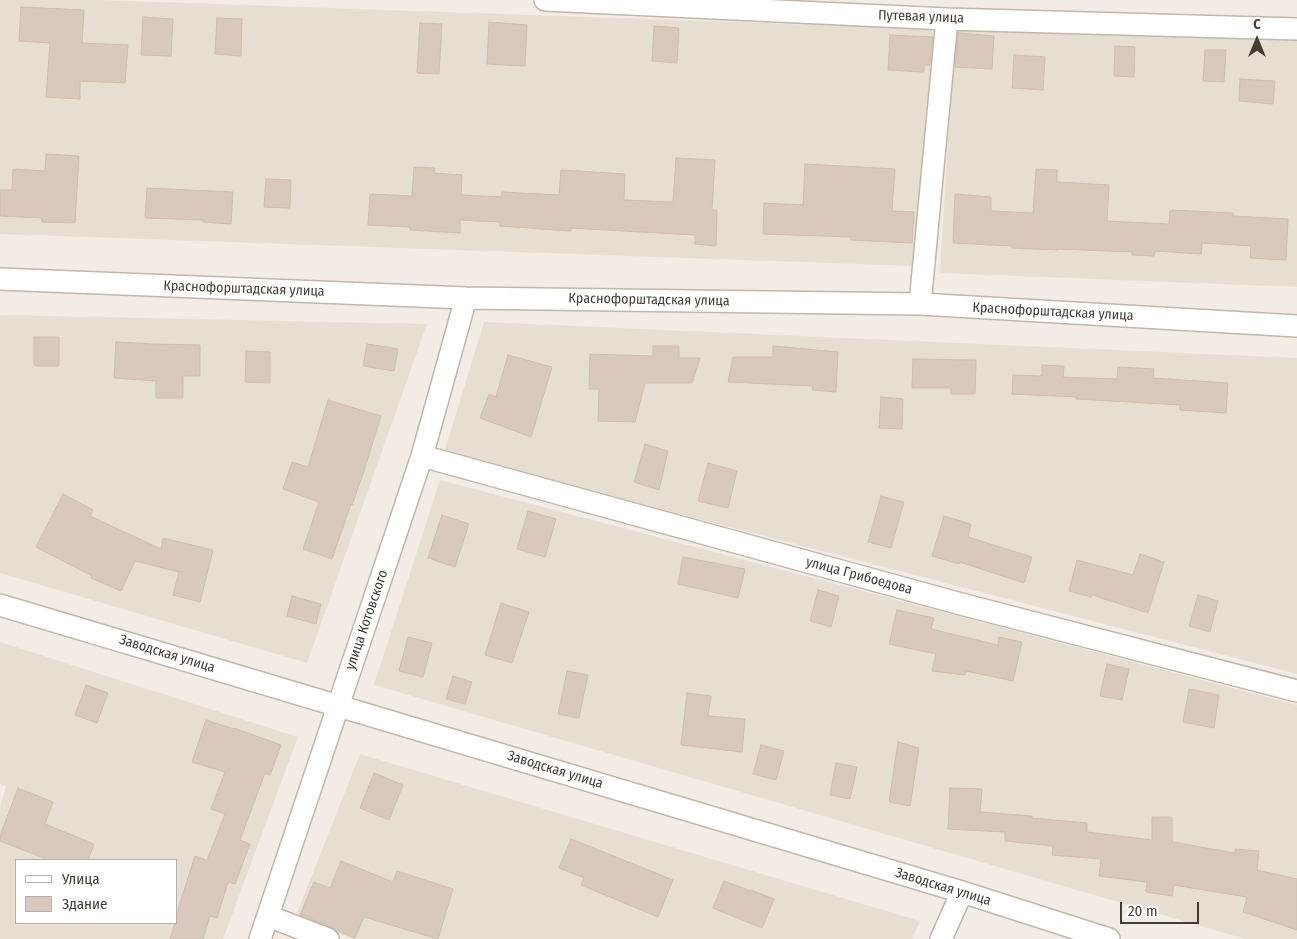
<!DOCTYPE html>
<meta charset="utf-8">
<style>
body{margin:0}
#map{position:relative;width:1297px;height:939px;overflow:hidden;background:#f3ece4;font-family:"Fira Sans Condensed",sans-serif}
canvas{display:block}
.legend{position:absolute;left:15px;top:859px;width:162px;height:65px;box-sizing:border-box;background:#fff;border:1px solid #b5b1ae;margin:0;padding:6px 9px;list-style:none;font-size:15px;color:#453c34}
.legend li{display:flex;align-items:center;gap:10px;height:25px}
.legend b{width:25px;border:1px solid #b5b1ae}
.north{position:absolute;left:1232px;top:15px;width:50px;height:50px;-webkit-text-stroke:4px #fff;paint-order:stroke;rotate:0deg;font-size:14px;font-weight:700;line-height:20px;text-align:center;color:#453c34}
.north::after{content:'';display:block;margin:auto;width:18px;height:22px;background:#453c34;clip-path:polygon(50% 0,100% 100%,50% 72%,0 100%)}
.scale{position:absolute;left:1120px;top:902px;width:79px;height:22px;box-sizing:border-box;border:2px solid #453c34;border-top:0;padding-left:6px;font-size:15px;line-height:18px;white-space:nowrap;color:#453c34;-webkit-text-stroke:4px #fff;paint-order:stroke}
</style>
<div id="map">
<canvas width="1297" height="939"></canvas>
<ul class="legend">
<li><b style="height:6px;background:#fff"></b>Улица</li>
<li><b style="height:14px;background:#d8c9bc"></b>Здание</li>
</ul>
<div class="north">С</div>
<div class="scale">20 m</div>
</div>
<script>
const context = document.querySelector('canvas').getContext('2d');
context.lineJoin = 'round';
function paint(path, color) {
  context.fillStyle = color;
  context.fill(path, 'evenodd');
}
function shape(rows) {
  const path = new Path2D();
  for (const r of rows) {
    path.moveTo(r[0], r[1]);
    for (let i = 2; i < r.length; i += 2) path.lineTo(r[i], r[i + 1]);
  }
  return path;
}
function trace(path, color, width, dash) {
  context.strokeStyle = color;
  context.lineWidth = width;
  context.lineCap = dash ? 'butt' : 'round';
  context.setLineDash(dash || []);
  context.stroke(path);
}
function label(font, color, halo, rows, align = 'center') {
  context.font = font + ' "Fira Sans Condensed",sans-serif';
  context.lineWidth = 4.5;
  context.setLineDash([]);
  context.textBaseline = 'middle';
  context.strokeStyle = halo;
  context.fillStyle = color;
  for (const [text, x, y, turn = 0] of rows) {
    context.save();
    context.translate(x, y);
    context.rotate((+turn || 0) * Math.PI / 180);
    context.textAlign = isNaN(turn) ? turn : align;
    if (halo) context.strokeText(text, 0, 0);
    context.fillText(text, 0, 0);
    context.restore();
  }
}
paint(shape([
 [0,0,101,0,933,29,915,266,0,234],
 [955,26,1297,38,1297,287,940,273],
 [0,315,427,324,307,663,0,573],
 [484,322,1297,358,1297,674,444,453],
 [440,480,1297,705,1297,939,1245,939,374,685],
 [0,642,298,737,223,939,0,939,0,808,6,786,0,784],
 [16,860,176,860,176,923,16,923],
 [360,754,920,921,912,939,353,939,295,918]
]), '#e7ded2');
const building = shape([
 [21,7,84,10,82,43,128,45,125,83,80,81,80,99,46,97,50,43,19,41,21,7],
 [143,17,173,19,171,56,141,55,143,17],
 [217,18,242,19,241,56,215,54,217,18],
 [489,22,527,25,525,66,487,64,489,22],
 [420,23,442,24,439,74,417,73,420,23],
 [654,26,679,28,677,63,652,61,654,26],
 [958,33,994,36,992,69,955,67,958,33],
 [890,35,933,37,930,65,924,65,924,72,888,70,890,35],
 [1115,46,1135,47,1134,77,1114,76,1115,46],
 [1205,50,1226,50,1224,82,1203,81,1205,50],
 [1014,55,1045,57,1043,90,1012,88,1014,55],
 [1240,79,1275,81,1273,104,1239,101,1240,79],
 [46,154,79,156,75,223,42,222,42,218,0,216,0,190,12,190,13,169,45,171,46,154],
 [676,158,715,160,712,210,717,210,716,246,695,244,695,235,571,228,571,231,500,226,500,222,460,220,460,233,410,230,410,227,368,225,370,194,412,196,414,167,435,168,434,173,462,175,461,195,502,197,502,192,559,195,561,170,625,174,624,200,673,202,676,158],
 [805,164,895,169,892,211,914,212,912,243,851,240,851,237,763,234,764,203,803,205,805,164],
 [1036,169,1057,170,1057,182,1109,185,1107,221,1169,224,1170,210,1233,213,1233,216,1288,219,1286,260,1250,258,1251,246,1202,243,1201,254,1155,251,1154,256,1132,255,1132,252,1058,249,1057,250,1012,248,1012,246,953,243,955,194,991,197,991,211,1033,213,1036,169],
 [266,179,291,180,290,208,264,207,266,179],
 [147,188,233,192,231,224,203,222,203,220,145,218,147,188],
 [34,337,59,337,59,366,34,366,34,337],
 [116,342,154,344,200,345,200,376,183,376,183,398,156,398,156,381,114,378,116,342],
 [367,344,398,349,394,371,363,366,367,344],
 [653,346,679,346,679,358,700,358,692,383,645,383,635,422,598,421,599,389,589,389,590,354,653,356,653,346],
 [773,346,838,352,836,392,812,390,813,386,728,382,733,357,773,357,773,346],
 [246,351,270,352,270,383,245,382,246,351],
 [508,355,552,367,531,437,480,418,489,394,496,397,508,355],
 [913,359,976,360,975,394,951,394,951,388,912,388,913,359],
 [1042,365,1064,366,1063,377,1117,379,1118,367,1154,369,1153,378,1228,383,1226,413,1180,410,1180,405,1076,399,1077,397,1012,394,1013,375,1042,376,1042,365],
 [881,397,903,399,902,429,879,428,881,397],
 [328,400,381,416,364,471,352,505,351,504,332,559,303,549,319,502,283,489,292,462,308,467,328,400],
 [645,444,668,451,659,490,634,482,645,444],
 [708,463,737,471,728,508,698,501,708,463],
 [63,494,93,510,90,516,161,549,163,538,213,550,200,602,173,595,179,572,135,561,121,591,91,578,92,576,36,547,63,494],
 [881,496,904,502,891,548,868,542,881,496],
 [528,511,556,519,545,557,517,549,528,511],
 [442,515,469,524,455,567,428,558,442,515],
 [944,516,971,524,968,537,1032,557,1024,583,960,562,959,564,932,556,944,516],
 [1140,554,1164,562,1148,613,1092,595,1091,597,1069,591,1077,560,1133,575,1140,554],
 [683,557,745,569,738,598,678,584,683,557],
 [818,590,839,596,831,627,810,621,818,590],
 [1198,595,1218,601,1210,632,1189,626,1198,595],
 [292,596,321,604,316,624,287,616,292,596],
 [501,603,529,612,512,663,485,655,501,603],
 [897,610,934,618,931,629,998,645,999,637,1022,642,1013,681,966,671,965,675,932,671,936,654,889,644,897,610],
 [408,637,432,643,423,677,399,671,408,637],
 [1107,664,1129,669,1122,700,1100,696,1107,664],
 [567,671,588,675,579,718,558,714,567,671],
 [453,676,472,682,465,704,446,699,453,676],
 [86,685,108,693,97,723,75,715,86,685],
 [1189,689,1219,695,1214,728,1183,722,1189,689],
 [687,693,711,696,708,716,745,719,742,752,681,745,687,693],
 [206,720,234,729,234,728,281,745,270,775,265,773,240,840,250,844,235,884,228,882,217,918,210,916,203,939,170,939,175,923,176,923,179,906,195,856,207,860,225,814,211,809,225,772,192,762,206,720],
 [898,742,919,748,910,806,889,802,898,742],
 [761,745,784,751,776,780,753,774,761,745],
 [836,763,857,767,850,799,830,795,836,763],
 [374,773,403,785,389,820,360,808,374,773],
 [18,788,53,802,45,824,94,844,88,860,49,860,0,841,0,836,18,788],
 [950,788,982,789,980,812,1032,816,1032,818,1087,823,1087,832,1152,840,1152,817,1172,817,1172,842,1235,853,1235,849,1259,851,1257,870,1297,879,1297,930,1243,912,1247,897,1174,885,1172,896,1146,892,1147,882,1099,876,1101,859,1052,855,1053,846,1005,841,1005,832,948,829,950,788],
 [571,839,673,880,658,917,581,885,584,878,559,868,571,839],
 [341,861,393,882,397,871,453,889,438,939,364,917,355,938,338,931,332,927,300,915,314,882,330,888,341,861],
 [724,881,751,891,751,890,774,899,762,928,713,908,724,881]
]);
paint(building, '#d8c9bc');
trace(building, '#d0bdac', 1);
const street = shape([
 [545,0,947,19,1297,29],
 [0,279,466,298,920,304,1297,326],
 [920,304,947,19],
 [422,456,961,604,1297,691],
 [0,605,962,892,1109,939],
 [268,916,328,939],
 [260,939,422,456,466,298],
 [941,939,962,892]
]);
trace(street, '#c1b6a9', 24);
trace(street, '#fff', 21);
label('14px', '#453c34', '#fff', [
 ["Путевая улица",921,17,2],
 ["Краснофорштадская улица",244,289,2],
 ["Краснофорштадская улица",649,300,1],
 ["Краснофорштадская улица",1053,312,3],
 ["улица Грибоедова",859,576,15],
 ["улица Котовского",367,620,-71],
 ["Заводская улица",167,654,17],
 ["Заводская улица",555,770,17],
 ["Заводская улица",943,887,17]
]);
</script>
